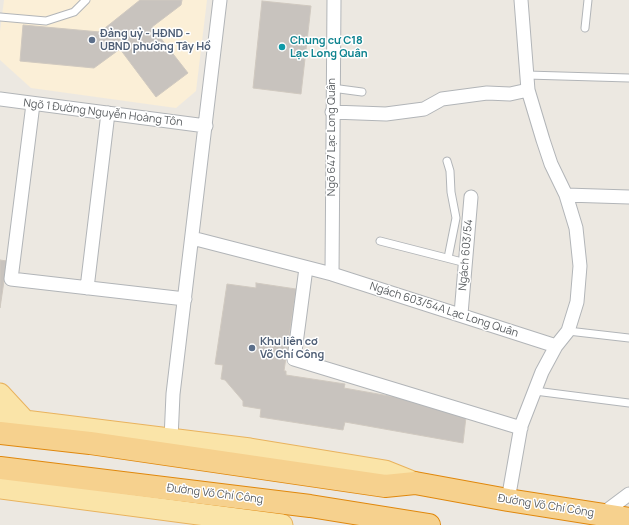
<!DOCTYPE html>
<meta charset="utf-8">
<style>
body{margin:0}
canvas{display:block;background:#ece8e1}
</style>
<canvas width="629" height="525"></canvas>
<script>
const context = document.querySelector('canvas').getContext('2d');
context.lineJoin = 'round';
function paint(path, color) {
  context.fillStyle = color;
  context.fill(path, 'evenodd');
}
function shape(rows) {
  const path = new Path2D();
  for (const r of rows) {
    path.moveTo(r[0], r[1]);
    for (let i = 2; i < r.length; i += 2) path.lineTo(r[i], r[i + 1]);
  }
  return path;
}
function trace(path, color, width, dash) {
  context.strokeStyle = color;
  context.lineWidth = width;
  context.lineCap = dash ? 'butt' : 'round';
  context.setLineDash(dash || []);
  context.stroke(path);
}
function label(font, color, halo, rows, align = 'center') {
  context.font = font + ' Manrope,sans-serif';
  context.lineWidth = 3;
  context.setLineDash([]);
  context.textBaseline = 'middle';
  context.strokeStyle = halo;
  context.fillStyle = color;
  for (const [text, x, y, turn = 0] of rows) {
    context.save();
    context.translate(x, y);
    context.rotate((+turn || 0) * Math.PI / 180);
    context.textAlign = isNaN(turn) ? turn : align;
    if (halo) context.strokeText(text, 0, 0);
    context.fillText(text, 0, 0);
    context.restore();
  }
}
paint(shape([
 [4,0,207,0,196,91,176,108,31,88,0,60,0,31]
]), '#fbefd7');
const building = shape([
 [140,0,182,0,181,5,152,27,188,73,156,97,120,49,94,68,20,61,23,25,100,32,140,0],
 [262,1,311,6,301,94,253,88,262,1],
 [0,260,7,261,0,308,0,260],
 [256,283,296,289,284,371,286,371,286,375,345,384,344,388,412,400,466,417,463,443,345,422,343,430,260,417,261,409,243,406,243,401,225,380,221,379,223,365,215,364,227,284,256,288,256,283]
]);
paint(building, '#c8c3be');
trace(building, '#d0c9c0', 1);
const lane = shape([
 [0,17,46,21,74,12,86,0],
 [585,28,588,0],
 [527,75,629,78],
 [332,88,362,92],
 [447,161,450,171,451,192,456,218,448,258],
 [380,241,466,263],
 [568,331,629,338],
 [535,391,629,403]
]);
const street = shape([
 [0,99,206,126],
 [33,104,11,279,185,299],
 [332,112,386,114,424,109,442,99,487,93,510,94,528,90],
 [566,195,629,197],
 [192,238,332,274,556,346],
 [306,268,294,359,521,428],
 [332,274,334,0],
 [87,288,108,113],
 [461,314,471,197],
 [171,439,173,394,220,0],
 [508,500,521,426,542,372,556,346,568,331,577,302,580,266,576,228,566,195,551,164,543,140,528,90,521,0],
 [601,515,629,494]
]);
const primary = shape([
 [0,394,24,420],
 [0,418,250,449,385,471,415,483],
 [0,488,282,525]
]);
const highway = shape([
 [0,433,90,443,385,486,415,483,508,500,629,519],
 [0,468,310,506,429,525]
]);
trace(lane, '#b2b5b8', 9);
trace(street, '#b2b5b8', 15);
trace(primary, '#e9b35e', 23);
trace(highway, '#e0880d', 24);
trace(lane, '#fff', 7);
trace(street, '#fff', 13);
trace(primary, '#fae4a8', 21);
trace(highway, '#f6d18e', 22);
for (const [x, y, r, color] of [
 [92,40,4,"#5c6f8a"],
 [282,47,4,"#0f9aa8"],
 [252,348,4,"#5c6f8a"]
]) {
  const dot = new Path2D();
  dot.arc(x, y, r, 0, 2 * Math.PI);
  context.fillStyle = color;
  context.fill(dot);
  trace(dot, '#fff', 1.5);
}
label('bold 11px', '#4e5e75', '#fff', [
 ["Đảng uỷ - HĐND -",100,34],
 ["UBND phường Tây Hồ",100,47],
 ["Khu liên cơ",260,342],
 ["Võ Chí Công",260,355]
], 'left');
label('bold 11px', '#0d838f', '#fff', [
 ["Chung cư C18",290,41],
 ["Lạc Long Quân",290,54]
], 'left');
label('11px', '#5a5e61', '#fff', [
 ["Ngõ 1 Đường Nguyễn Hoàng Tôn",103,113,7],
 ["Ngõ 647 Lạc Long Quân",332,137,-90],
 ["Ngách 603/54",466,255,-85],
 ["Ngách 603/54A Lạc Long Quân",444,310,18],
 ["Đường Võ Chí Công",215,494,7],
 ["Đường Võ Chí Công",546,506,9]
]);
</script>
